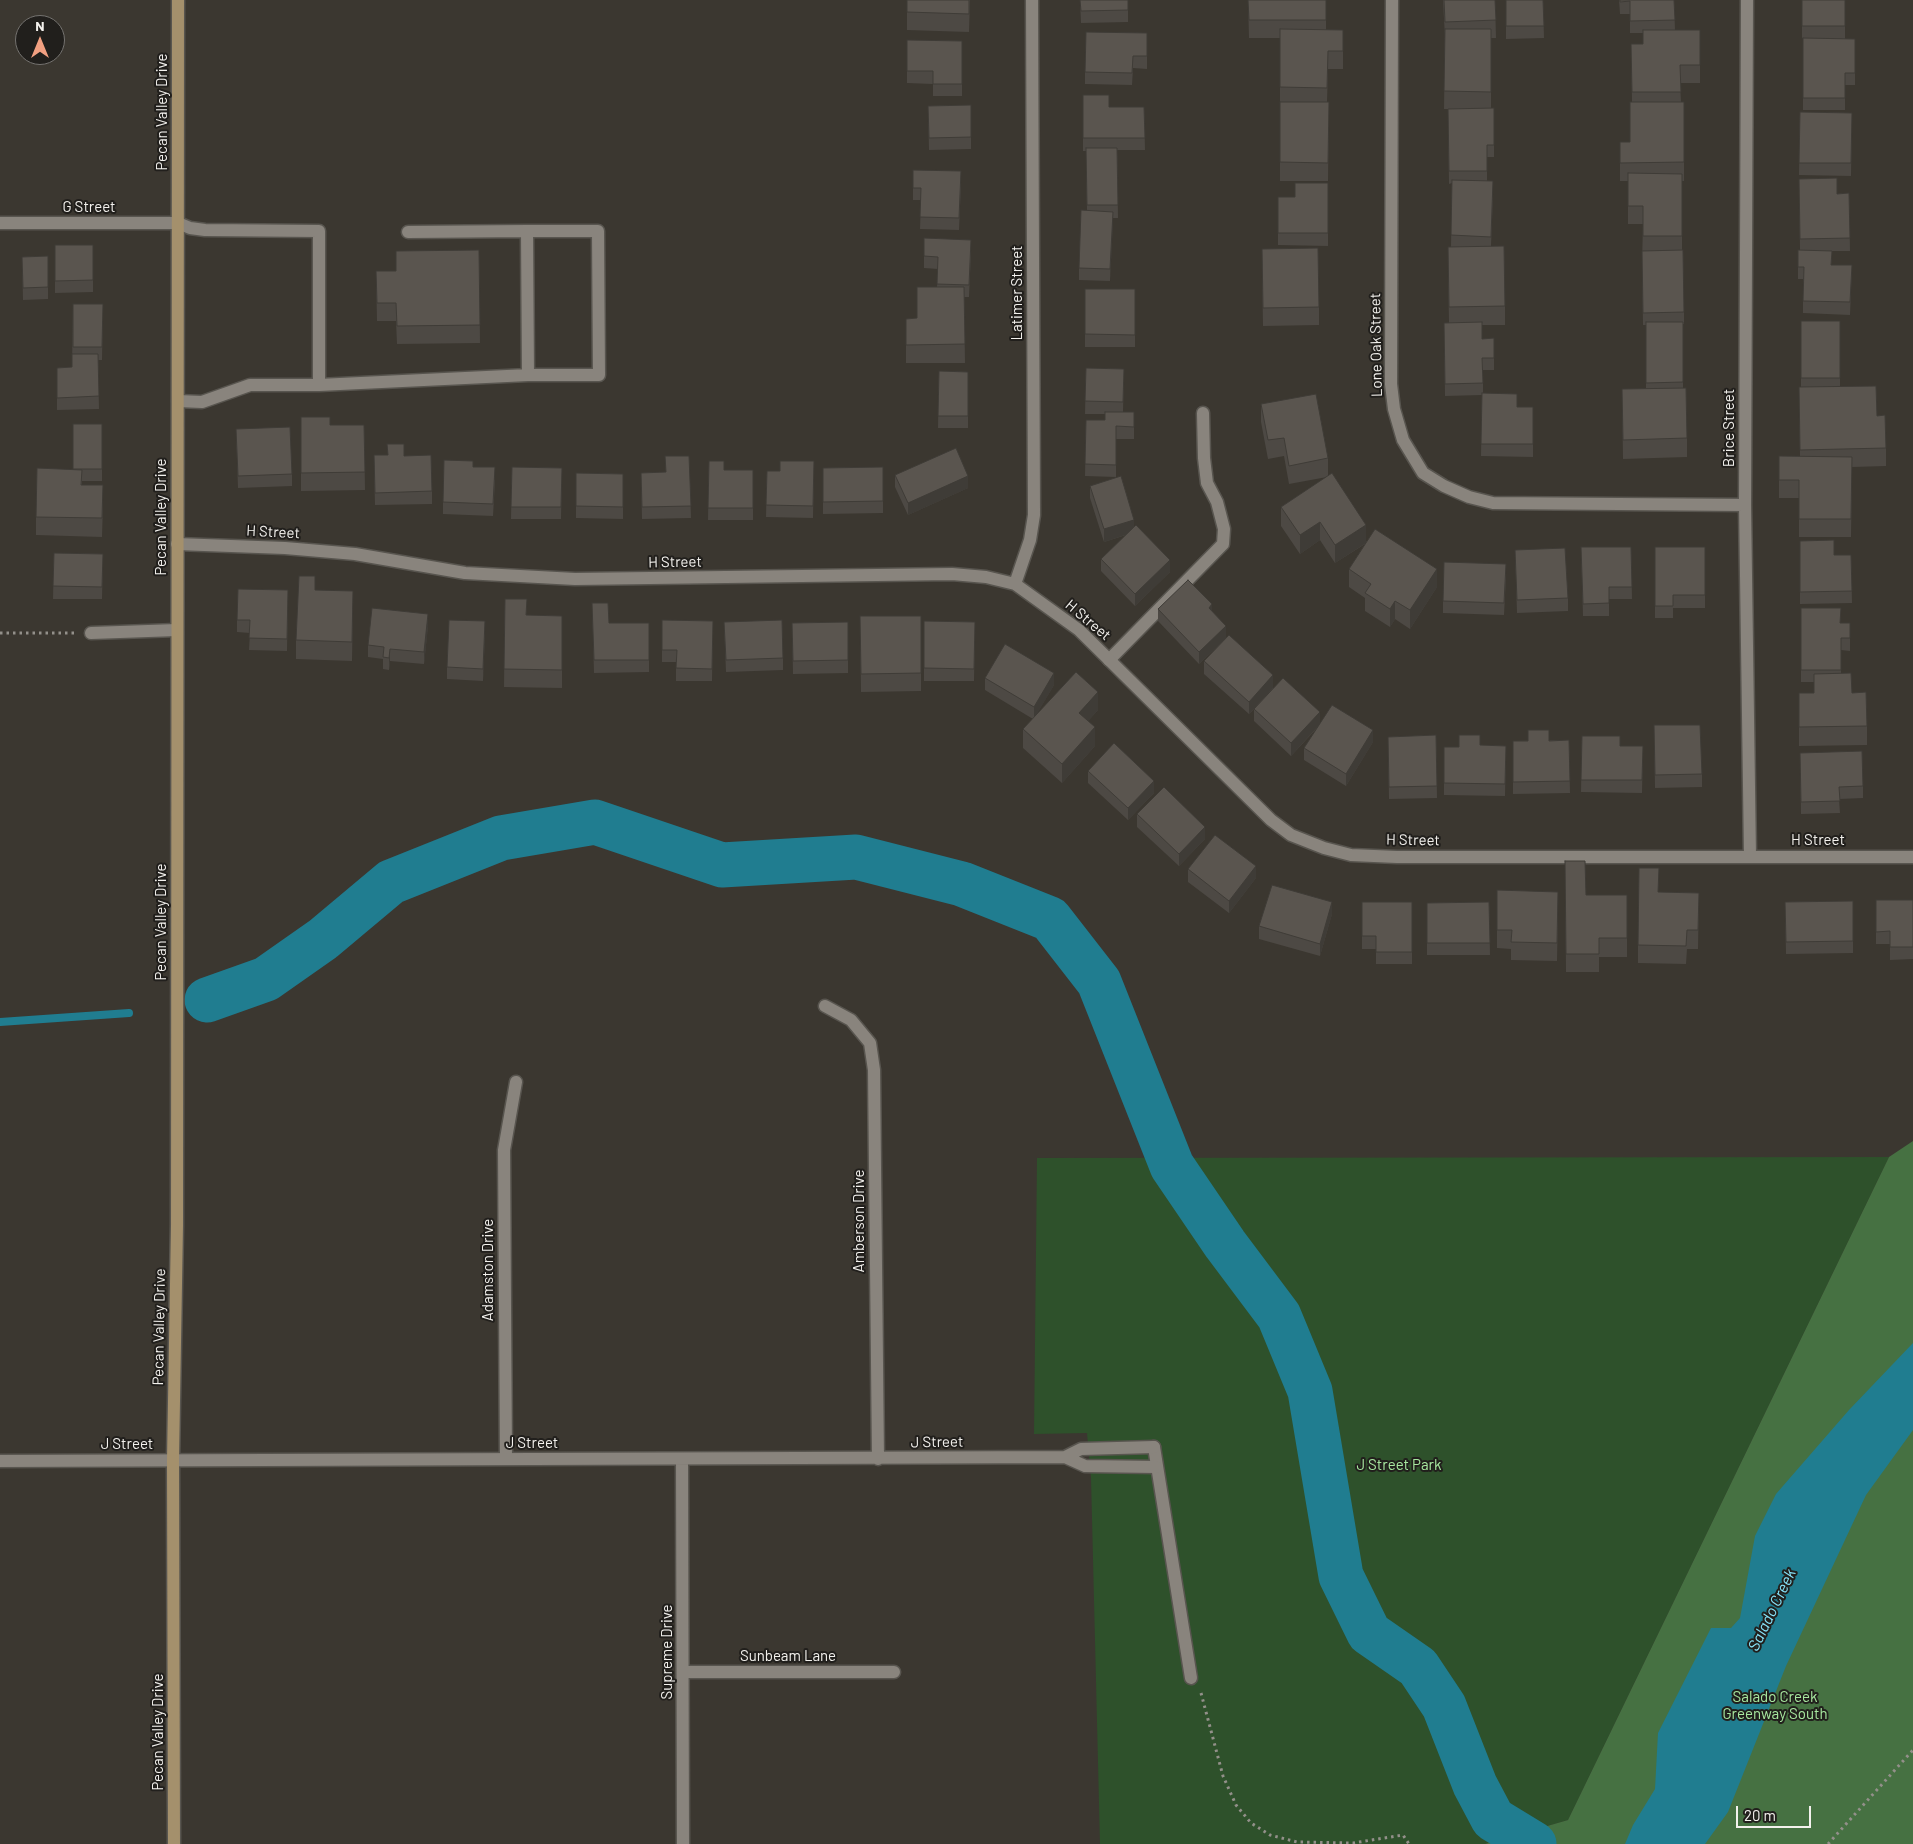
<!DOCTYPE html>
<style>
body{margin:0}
#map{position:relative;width:1913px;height:1844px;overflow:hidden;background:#3b3730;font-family:Barlow,sans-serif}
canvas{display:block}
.north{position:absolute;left:15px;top:15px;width:50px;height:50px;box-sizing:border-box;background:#211f1c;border:1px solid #757370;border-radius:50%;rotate:0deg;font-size:14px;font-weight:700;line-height:20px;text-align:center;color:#f3f1ed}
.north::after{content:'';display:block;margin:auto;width:18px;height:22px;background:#f2a081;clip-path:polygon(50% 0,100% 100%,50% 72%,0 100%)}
.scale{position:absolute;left:1736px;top:1806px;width:75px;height:22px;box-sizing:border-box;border:2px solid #f3f1ed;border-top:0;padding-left:6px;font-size:15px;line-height:18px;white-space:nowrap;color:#f3f1ed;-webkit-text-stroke:4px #211f1c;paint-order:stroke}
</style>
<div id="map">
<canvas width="1913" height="1844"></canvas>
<div class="north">N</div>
<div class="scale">20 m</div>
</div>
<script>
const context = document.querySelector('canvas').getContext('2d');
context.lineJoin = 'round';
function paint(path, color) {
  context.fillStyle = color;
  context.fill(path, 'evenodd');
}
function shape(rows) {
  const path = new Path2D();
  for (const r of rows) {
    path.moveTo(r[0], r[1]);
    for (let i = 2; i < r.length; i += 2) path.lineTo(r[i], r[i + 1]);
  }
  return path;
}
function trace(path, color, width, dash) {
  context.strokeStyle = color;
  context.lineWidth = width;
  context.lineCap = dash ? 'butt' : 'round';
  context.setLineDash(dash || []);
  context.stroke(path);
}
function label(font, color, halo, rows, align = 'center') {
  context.font = font + ' Barlow,sans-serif';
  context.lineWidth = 4;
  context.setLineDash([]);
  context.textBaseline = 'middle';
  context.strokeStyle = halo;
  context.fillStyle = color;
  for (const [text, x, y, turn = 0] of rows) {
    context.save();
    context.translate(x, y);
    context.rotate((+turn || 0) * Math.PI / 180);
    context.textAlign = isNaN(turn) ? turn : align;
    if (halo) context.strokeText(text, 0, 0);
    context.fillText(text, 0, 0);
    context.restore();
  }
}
paint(shape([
 [1889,1157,1568,1820,1485,1844,1100,1844,1091,1478,1087,1433,1034,1434,1037,1158]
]), '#2e512b');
paint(shape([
 [1913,1141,1913,1844,1485,1844,1568,1820,1889,1157]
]), '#467142');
paint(shape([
 [1913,1343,1913,1430,1866,1495,1786,1666,1728,1812,1705,1844,1625,1844,1633,1825,1655,1789,1658,1733,1711,1628,1731,1628,1740,1618,1755,1536,1776,1494,1849,1410]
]), '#207d90');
trace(shape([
 [0,1022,129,1013]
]), '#207d90', 8);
trace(shape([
 [207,1000,266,979,323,939,391,882,501,838,595,822,722,865,856,857,962,884,1050,919,1099,982,1172,1166,1225,1244,1279,1316,1310,1391,1341,1576,1369,1633,1418,1667,1444,1706,1475,1785,1493,1819,1534,1844]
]), '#207d90', 45);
const service = shape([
 [527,231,598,231,599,375,528,375],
 [319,385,528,375,527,231,408,232],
 [178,401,202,402,250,385,319,385,319,231,205,230,190,228,178,223],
 [1109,660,1223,544,1224,529,1217,502,1207,483,1204,458,1203,413],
 [1154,1447,1191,1678]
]);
const minor = shape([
 [1392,0,1391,384,1394,409,1403,440,1423,473,1444,486,1469,497,1493,503,1745,505],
 [1747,0,1745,505,1750,856],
 [0,223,178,223],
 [177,544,285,548,355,554,465,573,575,579,952,574,986,577,1015,584,1079,630,1271,820,1291,835,1324,848,1351,855,1397,857,1913,857],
 [1015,584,1030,540,1034,515,1032,0],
 [91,633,177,630],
 [825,1006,851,1020,870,1043,874,1070,878,1459],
 [1065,1457,1081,1449,1154,1447],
 [506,1459,504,1150,516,1082],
 [682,1459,683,1844],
 [0,1461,1065,1457,1085,1466,1156,1467],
 [683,1672,894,1672]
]);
const secondary = shape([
 [174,1844,173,1460,177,1225,178,0]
]);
trace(service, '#58554f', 15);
trace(minor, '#58554f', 15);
trace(secondary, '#58554f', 15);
trace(shape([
 [0,633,74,633],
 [1201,1693,1223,1776,1236,1805,1251,1823,1270,1835,1297,1842,1353,1843,1403,1835,1409,1844],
 [1828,1844,1913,1750]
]), '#93908a', 3, [2.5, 4]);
trace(service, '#89847d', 12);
trace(minor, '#89847d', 12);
trace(secondary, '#a4906c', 12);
paint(shape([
 [907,0,970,0,969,32,907,30],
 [1080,0,1128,0,1128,22,1081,23],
 [1248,0,1326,0,1326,30,1343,30,1343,69,1328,69,1327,102,1329,102,1328,181,1280,181,1280,38,1249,38],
 [1443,0,1495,0,1496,38,1491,38,1491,108,1494,108,1494,157,1487,157,1487,181,1493,194,1491,246,1505,306,1505,325,1482,325,1482,339,1494,358,1494,370,1483,370,1483,393,1517,407,1533,407,1533,457,1481,456,1482,395,1445,396,1444,323,1449,323,1448,266,1451,247,1452,183,1449,184,1448,109,1444,109,1445,38],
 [1506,0,1543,0,1544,38,1506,39],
 [1619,0,1674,0,1675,30,1700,30,1700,83,1680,83,1681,102,1684,162,1684,181,1682,181,1682,250,1684,312,1684,324,1683,324,1683,388,1687,438,1687,457,1623,459,1622,389,1646,389,1646,325,1643,325,1642,263,1643,224,1628,224,1628,181,1620,181,1620,142,1630,142,1632,102,1631,44,1643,44,1643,33,1630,33,1630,14,1620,14],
 [1802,0,1845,0,1845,39,1802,38],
 [1803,38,1855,39,1855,85,1845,85,1845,110,1803,110],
 [907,40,962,41,962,96,933,96,933,84,907,83],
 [1147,46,1147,69,1133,68,1132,85,1085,84,1085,72],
 [1083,95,1109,107,1144,107,1145,150,1117,150,1118,218,1113,218,1110,281,1079,280,1079,268,1087,211,1086,151,1083,151],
 [971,105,971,149,929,150,928,106],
 [1800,112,1852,113,1851,176,1799,175],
 [913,170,961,184,959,230,920,229,921,200,913,200],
 [1799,179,1837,194,1849,193,1850,251,1832,251,1831,265,1852,265,1850,315,1803,313,1803,279,1798,279,1798,250,1800,250],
 [1328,183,1328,246,1278,245,1278,197,1295,197],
 [55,245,93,245,93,292,55,293],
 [479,250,480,343,397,344,396,321,377,321,376,271,396,271],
 [971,252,969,297,964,297,965,363,906,363,906,319,917,318,937,287,938,269,924,268,924,256],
 [48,256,48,299,23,300,22,257],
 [1262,267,1319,307,1319,325,1263,326],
 [1085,289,1135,289,1135,347,1085,347],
 [73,304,103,304,102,360,98,360,99,409,57,410,57,368,72,367],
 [1801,321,1840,321,1840,386,1877,416,1886,448,1886,466,1852,467,1851,537,1799,537,1799,498,1779,498,1779,480,1800,457,1799,387,1801,387],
 [1086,368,1124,369,1123,412,1134,412,1134,439,1116,439,1116,477,1085,476,1086,420,1105,420,1105,414,1085,414],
 [939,371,968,372,968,428,938,428],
 [1261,404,1328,458,1328,476,1366,541,1437,587,1410,629,1395,619,1390,627,1365,611,1365,598,1349,587,1349,569,1365,544,1335,563,1320,540,1300,554,1281,526,1281,507,1327,477,1289,484,1284,456,1268,459,1261,422],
 [301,417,330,425,364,425,365,490,301,491],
 [102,424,102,481,82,481,82,485,103,504,102,537,36,535,36,517,73,469],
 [236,429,292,474,292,486,238,488],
 [689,456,691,518,642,519,641,473,666,472],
 [709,461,724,470,753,470,753,520,708,520],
 [814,461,813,518,766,517,767,471,780,471],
 [374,467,432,491,432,504,375,505],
 [473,467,495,480,493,516,443,514,443,502],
 [512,467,562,468,561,519,511,519],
 [883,467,883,513,823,514,823,468],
 [576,473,623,474,623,519,576,518],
 [895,475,968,488,908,515,895,487],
 [1090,486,1134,527,1170,572,1135,606,1101,571,1101,559,1126,535,1104,542,1090,498],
 [1800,541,1834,555,1851,555,1852,603,1800,604],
 [1581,547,1631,547,1632,599,1609,599,1609,616,1583,616],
 [1655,547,1705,547,1705,608,1673,608,1673,618,1655,618],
 [1515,550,1568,598,1568,611,1517,613],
 [54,553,103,554,102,599,53,599],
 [1506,576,1504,615,1443,613,1443,601],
 [288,590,287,651,249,650,250,633,237,632,237,620],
 [315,590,353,609,352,661,296,659,296,640],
 [505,599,527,615,562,616,562,688,504,687],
 [592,603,609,623,649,623,649,672,594,673],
 [1801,608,1841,623,1850,623,1850,651,1841,650,1841,673,1852,693,1867,726,1867,745,1799,746,1799,693,1814,693,1814,682,1801,682],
 [1158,609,1212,611,1226,637,1273,688,1320,723,1373,742,1346,786,1304,760,1304,748,1318,727,1291,756,1254,721,1254,709,1249,714,1204,674,1204,661,1219,645,1199,664,1158,621],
 [860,616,921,616,921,691,861,692],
 [662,620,713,621,712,681,676,681,676,662,662,662],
 [924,621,975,622,974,681,924,681],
 [724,622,783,658,783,670,726,672],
 [848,622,848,673,793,674,792,623],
 [428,626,424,664,390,661,389,670,383,669,383,659,368,657,368,645],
 [485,634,483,681,447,679,447,667],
 [985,678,1054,685,1036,715,1098,710,1088,721,1095,746,1062,783,1023,748,1023,729,1033,719,985,690],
 [1654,725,1702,774,1702,787,1655,788],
 [1436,735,1437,798,1389,799,1388,737],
 [1582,736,1620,746,1643,746,1642,793,1581,792],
 [1569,740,1570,793,1513,794,1513,741],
 [1480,745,1506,746,1505,796,1444,795,1444,747,1459,747],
 [1800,753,1863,786,1863,798,1839,799,1840,813,1801,814],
 [1088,771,1154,793,1128,820,1088,783],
 [1137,814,1205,839,1179,866,1137,827],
 [1565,861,1586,895,1627,895,1627,957,1599,957,1599,972,1566,972],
 [1188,869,1256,878,1229,913,1188,882],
 [1497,890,1558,910,1557,961,1511,960,1511,949,1497,948],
 [1659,892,1699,893,1698,949,1687,949,1686,964,1638,963,1638,945],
 [1876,900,1913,900,1913,959,1890,960,1890,944,1876,944],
 [1853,901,1853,953,1786,954,1785,902],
 [1362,902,1412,902,1412,964,1376,964,1376,949,1362,949],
 [1489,902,1490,955,1427,955,1427,903],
 [1332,914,1320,956,1259,939,1259,926]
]), '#4d4944');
paint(shape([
 [1113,212,1113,224,1110,281,1110,269],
 [968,476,968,488,908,515,908,503],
 [1134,520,1134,532,1104,542,1104,529],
 [1320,522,1320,540,1300,554,1300,535],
 [1366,525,1366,543,1335,563,1335,545],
 [1170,560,1170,572,1135,606,1135,594],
 [1437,569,1437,587,1410,629,1410,610],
 [353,591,353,609,352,661,352,642],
 [1395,601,1395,619,1390,627,1390,609],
 [1212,604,1212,616,1209,608],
 [428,614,428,626,424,664,424,652],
 [485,621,485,634,483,681,483,669],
 [1226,626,1226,638,1199,664,1199,652],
 [390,649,390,661,389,670,389,658],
 [1054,673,1054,685,1034,719,1034,707],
 [1273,675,1273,688,1249,714,1249,702],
 [1098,692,1098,710,1079,731,1079,713],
 [1320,712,1320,724,1291,756,1291,743],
 [1095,727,1095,746,1062,783,1062,764],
 [1373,730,1373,742,1346,786,1346,774],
 [1154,781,1154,793,1128,820,1128,808],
 [1205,827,1205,839,1179,866,1179,854],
 [1256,866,1256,878,1229,913,1229,901],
 [1332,902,1332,914,1320,956,1320,944]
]), '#3f3c37');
const building = shape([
 [907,0,969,0,969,14,907,12,907,0],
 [1080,0,1128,0,1128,10,1081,11,1080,0],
 [1248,0,1326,0,1326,20,1249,20,1248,0],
 [1444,0,1495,0,1496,20,1445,22,1444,0],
 [1506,0,1543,0,1544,26,1506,26,1506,0],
 [1620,0,1674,0,1675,20,1630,21,1630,1,1620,2,1620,0],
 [1802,0,1845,0,1845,26,1802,26,1802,0],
 [1280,29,1343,30,1343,51,1328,51,1327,88,1280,87,1280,29],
 [1445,29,1491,29,1491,92,1444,91,1445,29],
 [1643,30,1700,30,1700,65,1680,65,1681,92,1632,92,1631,44,1643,44,1643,30],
 [1086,32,1147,33,1147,56,1133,56,1132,73,1085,72,1086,32],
 [1803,38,1855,39,1855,73,1845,73,1845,98,1803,98,1803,38],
 [907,40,962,41,962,84,933,84,933,71,907,71,907,40],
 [1083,95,1109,95,1109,107,1144,107,1145,138,1083,138,1083,95],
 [1280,102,1329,102,1328,163,1280,162,1280,102],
 [1630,102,1684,102,1684,162,1620,163,1620,142,1630,142,1630,102],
 [971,105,971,137,929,138,928,106,971,105],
 [1494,108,1494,145,1487,145,1487,171,1449,171,1448,109,1494,108],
 [1800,112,1852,113,1851,163,1799,163,1800,112],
 [1086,148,1117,148,1118,205,1087,205,1086,148],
 [913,170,961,171,959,218,920,217,921,188,913,188,913,170],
 [1628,173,1682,174,1682,236,1643,236,1643,206,1628,206,1628,173],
 [1837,178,1837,194,1849,193,1850,238,1800,239,1799,179,1837,178],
 [1452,180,1493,181,1491,237,1451,235,1452,180],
 [1295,183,1328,183,1328,233,1278,233,1278,197,1295,197,1295,183],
 [1081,210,1113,212,1110,269,1079,268,1081,210],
 [924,238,971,240,969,285,937,284,938,257,924,256,924,238],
 [55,245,93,245,93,280,55,281,55,245],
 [1504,246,1505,306,1449,307,1448,247,1504,246],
 [1318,248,1319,307,1263,308,1262,249,1318,248],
 [479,250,480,325,397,326,396,303,377,303,376,271,396,271,396,251,479,250],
 [1683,250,1684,312,1643,313,1642,251,1683,250],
 [1798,250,1832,251,1831,265,1852,265,1850,302,1803,301,1804,267,1798,267,1798,250],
 [48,256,48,287,23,288,22,257,48,256],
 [917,287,964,287,965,344,906,345,906,319,917,318,917,287],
 [1085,289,1135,289,1135,335,1085,334,1085,289],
 [73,304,103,304,102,347,73,347,73,304],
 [1801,321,1840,321,1840,378,1801,378,1801,321],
 [1482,322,1482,339,1494,338,1494,358,1482,358,1483,383,1445,384,1444,323,1482,322],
 [1646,322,1683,322,1683,382,1646,383,1646,322],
 [72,354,98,354,99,396,57,398,57,368,72,367,72,354],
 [1086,368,1124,369,1123,402,1085,401,1086,368],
 [939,371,968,372,968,416,938,416,939,371],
 [1876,386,1877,416,1885,415,1886,448,1800,450,1799,387,1876,386],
 [1686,388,1687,438,1623,440,1622,389,1686,388],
 [1482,393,1517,394,1517,407,1533,407,1533,444,1481,444,1482,393],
 [1316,394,1328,458,1289,466,1284,438,1268,440,1261,404,1316,394],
 [1105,412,1134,412,1134,427,1116,426,1116,465,1085,464,1086,420,1105,420,1105,412],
 [301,417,330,417,330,425,364,425,365,472,301,473,301,417],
 [73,424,102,424,102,469,73,469,73,424],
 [290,427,292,474,238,476,236,429,290,427],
 [387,444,404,444,404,456,431,455,432,491,375,493,374,455,388,455,387,444],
 [956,448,968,476,908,503,895,475,956,448],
 [665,456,689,456,691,506,642,507,641,473,666,472,665,456],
 [1779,456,1852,457,1851,519,1799,519,1799,480,1779,480,1779,456],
 [444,460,473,461,473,467,495,467,493,504,443,502,444,460],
 [709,461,724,461,724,470,753,470,753,508,708,508,709,461],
 [780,461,814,461,813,506,766,505,767,471,780,471,780,461],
 [512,467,562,468,561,507,511,507,512,467],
 [883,467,883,501,823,502,823,468,883,467],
 [37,468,82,470,81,485,103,485,102,518,36,517,37,468],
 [576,473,623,474,623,507,576,506,576,473],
 [1332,473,1366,525,1335,545,1320,522,1300,535,1281,507,1332,473],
 [1121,476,1134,520,1104,529,1090,486,1121,476],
 [1136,525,1170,560,1135,594,1101,559,1136,525],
 [1375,529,1437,569,1410,610,1395,601,1390,609,1365,593,1371,584,1349,569,1375,529],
 [1834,540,1834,555,1851,555,1852,591,1800,592,1800,541,1834,540],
 [1581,547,1631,547,1632,587,1609,587,1609,603,1583,604,1581,547],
 [1655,547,1705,547,1705,595,1673,595,1673,606,1655,606,1655,547],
 [1565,548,1568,598,1517,600,1515,550,1565,548],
 [54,553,103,554,102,587,53,586,54,553],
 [1444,562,1506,564,1504,603,1443,601,1444,562],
 [299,576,315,576,315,590,353,591,352,642,296,640,299,576],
 [1188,580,1212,604,1209,608,1226,626,1199,652,1158,609,1188,580],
 [238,589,288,590,287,639,249,638,250,620,237,620,238,589],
 [505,599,527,599,526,615,562,616,562,670,504,669,505,599],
 [592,603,608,603,609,623,649,623,649,660,594,660,592,603],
 [372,608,428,614,424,652,390,649,389,658,383,657,384,647,368,645,372,608],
 [1801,608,1841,608,1840,623,1850,623,1850,638,1841,638,1841,670,1801,670,1801,608],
 [860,616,921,616,921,673,861,674,860,616],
 [449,620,485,621,483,669,447,667,449,620],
 [662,620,713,621,712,669,676,668,677,650,662,650,662,620],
 [782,620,783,658,726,660,724,622,782,620],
 [924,621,975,622,974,669,924,668,924,621],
 [848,622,848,660,793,661,792,623,848,622],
 [1229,635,1273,675,1249,702,1204,661,1229,635],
 [1005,644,1054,673,1034,707,985,678,1005,644],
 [1076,672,1098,692,1079,713,1095,727,1062,764,1023,729,1076,672],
 [1851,673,1852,693,1866,692,1867,726,1799,727,1799,693,1814,693,1814,674,1851,673],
 [1283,678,1320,712,1291,743,1254,709,1283,678],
 [1332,705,1373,730,1346,774,1304,748,1332,705],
 [1654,725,1700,725,1702,774,1655,775,1654,725],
 [1528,730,1549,730,1549,741,1569,740,1570,781,1513,782,1513,741,1528,741,1528,730],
 [1436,735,1437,786,1389,787,1388,737,1436,735],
 [1459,735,1480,735,1480,745,1506,746,1505,784,1444,783,1444,747,1459,747,1459,735],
 [1582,736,1620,736,1620,746,1643,746,1642,780,1581,780,1582,736],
 [1114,743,1154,781,1128,808,1088,771,1114,743],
 [1862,751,1863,786,1839,787,1840,801,1801,802,1800,753,1862,751],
 [1164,787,1205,827,1179,854,1137,814,1164,787],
 [1215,835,1256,866,1229,901,1188,869,1215,835],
 [1565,861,1585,861,1586,895,1627,895,1627,938,1599,938,1599,954,1566,954,1565,861],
 [1639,868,1659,868,1658,892,1699,893,1698,930,1687,930,1686,946,1638,945,1639,868],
 [1272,885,1332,902,1320,944,1259,926,1272,885],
 [1497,890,1558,892,1557,943,1511,942,1512,930,1497,930,1497,890],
 [1876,900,1913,900,1913,947,1890,947,1890,931,1876,932,1876,900],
 [1853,901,1853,941,1786,942,1785,902,1853,901],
 [1362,902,1412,902,1412,952,1376,952,1376,936,1362,936,1362,902],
 [1489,902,1490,943,1427,943,1427,903,1489,902]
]);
paint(building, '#5a554f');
trace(building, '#3f3c37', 1);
label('15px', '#f3f1ed', '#211f1c', [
 ["Pecan Valley Drive",162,112,-90],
 ["G Street",89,207],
 ["Latimer Street",1017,293,-90],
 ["Lone Oak Street",1376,345,-91],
 ["Brice Street",1729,428,-90],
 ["Pecan Valley Drive",161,517,-90],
 ["H Street",273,532,3],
 ["H Street",675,562,-1],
 ["H Street",1088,620,40],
 ["H Street",1413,840,1],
 ["H Street",1818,840],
 ["Pecan Valley Drive",161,922,-90],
 ["Amberson Drive",859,1221,-90],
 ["Adamston Drive",488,1270,-90],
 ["Pecan Valley Drive",159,1327,-89],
 ["J Street",937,1442,-1],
 ["J Street",532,1443],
 ["J Street",127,1444],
 ["Supreme Drive",667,1652,-90],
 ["Sunbeam Lane",788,1656],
 ["Pecan Valley Drive",158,1732,-90]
]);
label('15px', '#a8e9a0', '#211f1c', [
 ["J Street Park",1399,1465],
 ["Salado Creek",1775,1697],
 ["Greenway South",1775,1714]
]);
label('italic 16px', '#87e4fa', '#211f1c', [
 ["Salado Creek",1772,1610,-64]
]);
</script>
